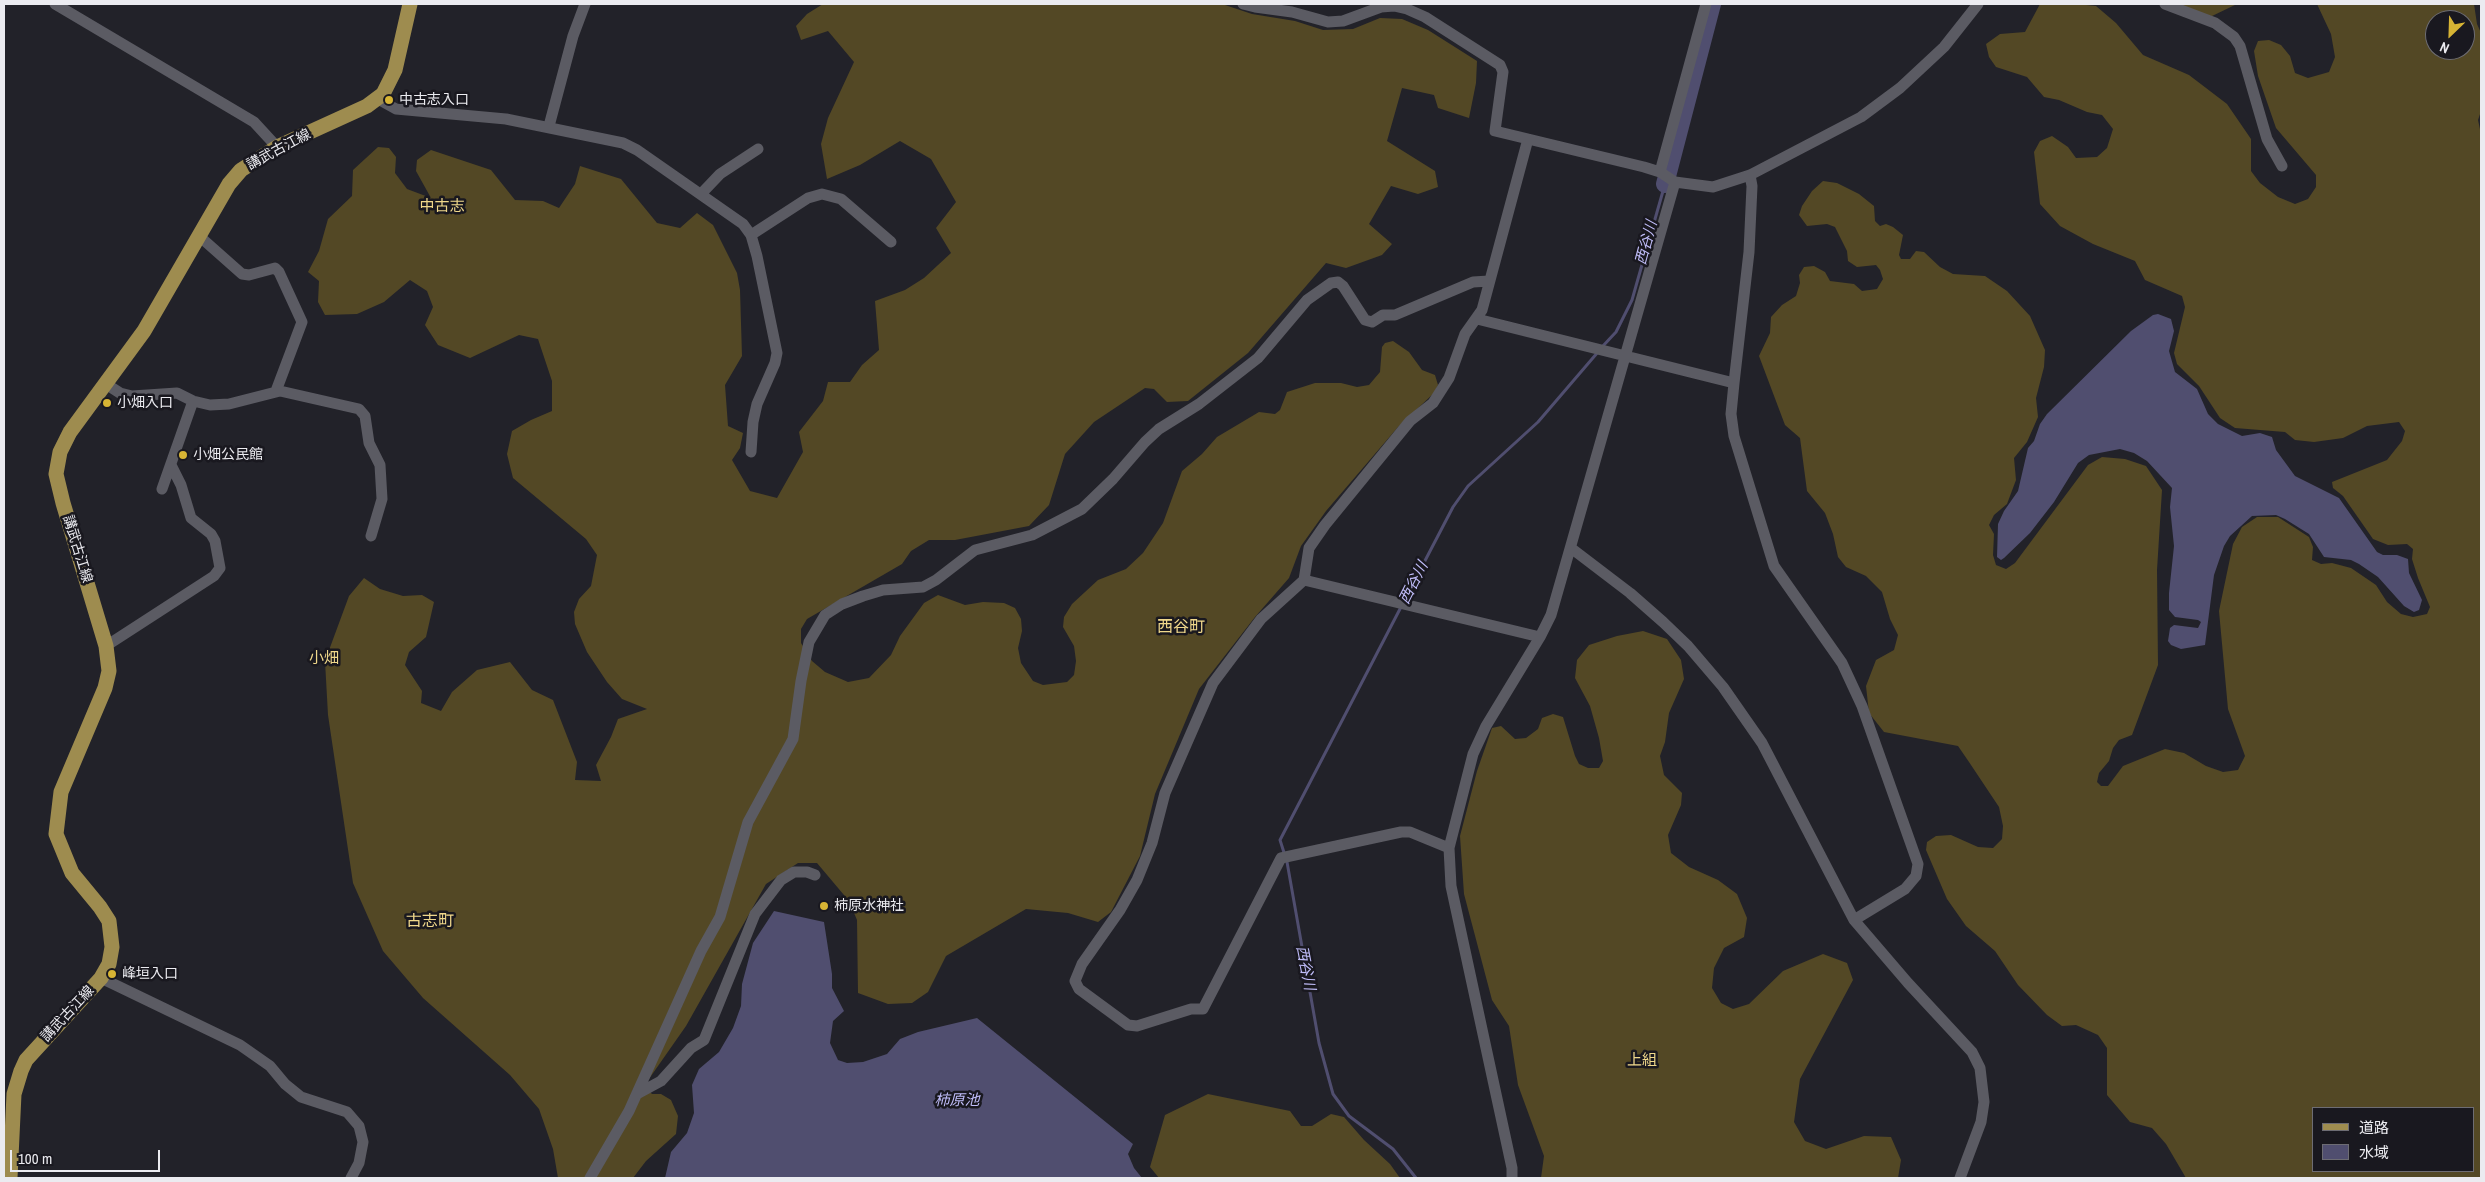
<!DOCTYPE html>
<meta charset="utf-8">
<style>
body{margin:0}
#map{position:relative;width:2485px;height:1182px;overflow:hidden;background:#222229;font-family:"Archivo Narrow","Noto Sans JP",sans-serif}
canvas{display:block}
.frame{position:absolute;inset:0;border:5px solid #ebebf0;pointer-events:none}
.legend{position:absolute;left:2312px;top:1107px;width:162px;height:65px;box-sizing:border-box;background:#19181f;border:1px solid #6d6c73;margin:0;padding:6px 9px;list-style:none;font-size:15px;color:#ebebf0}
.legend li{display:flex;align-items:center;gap:10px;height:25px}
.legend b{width:25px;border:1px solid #6d6c73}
.north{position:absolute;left:2425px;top:10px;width:50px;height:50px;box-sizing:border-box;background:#19181f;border:1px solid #6d6c73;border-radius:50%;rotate:204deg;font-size:14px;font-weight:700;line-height:20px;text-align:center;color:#ebebf0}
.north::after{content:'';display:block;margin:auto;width:18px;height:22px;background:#d7b434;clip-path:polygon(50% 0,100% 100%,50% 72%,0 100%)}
.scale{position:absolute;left:10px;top:1150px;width:150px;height:22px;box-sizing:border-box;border:2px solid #ebebf0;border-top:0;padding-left:6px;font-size:15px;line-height:18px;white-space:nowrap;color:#ebebf0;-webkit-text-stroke:4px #19181f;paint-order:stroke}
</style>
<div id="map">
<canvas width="2485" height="1182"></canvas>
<div class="frame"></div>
<ul class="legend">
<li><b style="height:6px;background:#9e8c4f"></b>道路</li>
<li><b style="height:14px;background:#504e6f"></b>水域</li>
</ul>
<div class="north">N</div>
<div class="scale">100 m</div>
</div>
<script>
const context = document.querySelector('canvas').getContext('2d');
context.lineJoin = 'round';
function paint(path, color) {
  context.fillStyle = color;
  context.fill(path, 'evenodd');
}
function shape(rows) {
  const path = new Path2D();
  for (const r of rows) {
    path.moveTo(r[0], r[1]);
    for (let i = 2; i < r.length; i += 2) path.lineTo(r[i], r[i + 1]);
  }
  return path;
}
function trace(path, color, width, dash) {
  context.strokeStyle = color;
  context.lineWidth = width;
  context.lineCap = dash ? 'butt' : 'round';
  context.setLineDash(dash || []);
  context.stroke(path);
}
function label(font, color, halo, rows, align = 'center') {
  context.font = font + ' "Archivo Narrow","Noto Sans JP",sans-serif';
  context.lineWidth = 5;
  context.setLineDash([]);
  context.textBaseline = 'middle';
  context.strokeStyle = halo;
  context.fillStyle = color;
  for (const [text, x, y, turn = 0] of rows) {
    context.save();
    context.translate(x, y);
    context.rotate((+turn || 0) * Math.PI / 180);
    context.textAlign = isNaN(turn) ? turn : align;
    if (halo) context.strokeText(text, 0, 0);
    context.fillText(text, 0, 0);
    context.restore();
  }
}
paint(shape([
 [823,4,1222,4,1252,14,1295,21,1323,30,1353,29,1380,18,1402,19,1428,30,1477,61,1476,83,1469,118,1438,108,1434,95,1402,88,1387,141,1435,171,1438,187,1418,194,1391,186,1369,224,1392,244,1382,255,1346,268,1326,263,1248,353,1188,401,1167,402,1154,389,1145,388,1094,422,1065,454,1049,505,1029,526,955,540,929,540,911,551,902,564,807,619,801,629,801,643,812,661,825,672,848,682,869,678,891,655,900,636,924,603,938,595,965,605,983,602,1004,603,1015,608,1021,619,1022,631,1018,648,1021,663,1033,681,1043,685,1067,682,1074,675,1076,661,1074,646,1063,627,1064,617,1072,604,1098,580,1126,569,1143,553,1163,523,1182,471,1202,454,1217,437,1259,412,1275,414,1280,410,1287,392,1315,383,1341,383,1357,387,1369,385,1380,372,1382,347,1385,343,1393,341,1409,352,1422,370,1435,375,1438,385,1434,393,1398,427,1326,511,1301,546,1289,578,1255,617,1199,689,1155,794,1140,856,1111,912,1098,922,1068,913,1026,909,946,956,928,992,912,1003,888,1004,858,993,857,920,849,901,817,863,798,863,766,884,686,1026,644,1086,652,1094,661,1094,671,1100,678,1116,676,1134,646,1161,633,1178,558,1178,553,1149,539,1109,510,1075,423,998,383,951,353,883,328,715,325,661,349,596,364,578,380,589,403,596,422,595,434,602,426,637,409,652,405,665,422,691,421,703,441,711,452,692,477,670,510,662,532,690,553,700,577,762,575,780,601,781,596,765,611,737,618,719,647,709,622,699,607,682,587,652,575,624,574,612,579,599,591,586,597,555,586,539,513,478,507,454,512,431,531,420,552,411,552,381,538,339,519,335,470,358,438,345,425,325,433,307,427,291,410,280,384,302,357,314,325,315,318,302,319,281,308,272,319,251,328,219,352,196,353,170,378,147,389,148,396,157,395,173,407,189,431,198,416,171,417,160,431,150,491,170,515,200,543,201,559,208,575,184,580,166,621,179,657,223,680,228,697,213,713,225,737,273,740,290,742,356,725,385,728,426,743,433,740,448,732,460,750,491,777,498,803,452,799,432,823,401,828,382,850,382,862,365,879,350,875,301,905,290,924,278,951,253,936,228,956,202,931,159,900,141,860,165,827,179,821,144,828,118,854,62,828,31,801,40,796,26,807,14],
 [2040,4,2076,4,2096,6,2116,23,2143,55,2189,75,2227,104,2251,139,2251,171,2260,183,2278,197,2295,204,2308,199,2316,187,2316,175,2276,128,2258,76,2254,51,2258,41,2269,40,2281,45,2290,56,2295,73,2308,78,2329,72,2335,57,2331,34,2317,4,2474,4,2477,24,2481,33,2481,111,2478,120,2481,134,2481,1178,2186,1178,2166,1144,2152,1128,2130,1122,2107,1095,2107,1048,2098,1035,2076,1025,2062,1026,2047,1015,2018,985,1995,951,1966,926,1947,899,1926,850,1927,842,1936,836,1951,835,1978,847,1993,848,2002,839,2003,826,1999,807,1969,762,1958,746,1884,732,1869,713,1866,686,1876,660,1894,650,1898,635,1890,619,1882,592,1866,576,1846,567,1838,557,1833,534,1825,513,1807,491,1800,438,1785,425,1759,356,1770,333,1771,317,1782,305,1796,296,1800,283,1799,275,1804,267,1814,266,1825,272,1830,281,1854,284,1862,291,1877,289,1883,279,1880,270,1876,265,1857,267,1848,261,1847,251,1835,227,1827,224,1807,226,1799,215,1802,206,1812,191,1823,181,1837,183,1859,194,1874,206,1875,221,1880,226,1886,224,1893,227,1903,235,1899,255,1901,259,1910,259,1916,251,1924,252,1940,267,1953,274,1985,276,2007,291,2030,316,2045,350,2044,367,2036,398,2038,417,2027,442,2014,458,2016,480,2007,504,1994,515,1989,525,1994,534,1993,555,1996,565,2006,569,2015,563,2088,465,2102,457,2125,459,2146,466,2162,490,2157,570,2158,665,2132,735,2119,740,2113,748,2109,761,2099,773,2097,782,2101,786,2108,786,2123,766,2165,749,2184,753,2206,766,2223,772,2238,770,2245,756,2228,709,2219,611,2233,544,2242,527,2257,517,2278,517,2309,537,2313,547,2312,560,2321,564,2332,563,2351,568,2376,585,2387,602,2401,614,2413,617,2427,614,2430,607,2418,578,2412,559,2413,549,2407,544,2388,545,2373,539,2343,496,2333,488,2332,482,2387,460,2402,441,2405,431,2399,422,2367,426,2343,438,2314,442,2295,440,2285,432,2235,428,2220,418,2199,386,2177,364,2174,353,2185,307,2182,296,2145,280,2135,261,2093,244,2060,226,2040,204,2034,152,2040,141,2052,136,2068,147,2076,158,2097,157,2107,148,2113,129,2102,115,2087,112,2059,100,2044,97,2027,77,1996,67,1989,57,1986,44,2000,34,2025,32],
 [2435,20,2465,20,2465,50,2435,50],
 [2314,1108,2474,1108,2474,1171,2314,1171],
 [2177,4,2237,4,2210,17],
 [1643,631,1667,639,1681,660,1684,679,1669,713,1665,742,1660,756,1664,775,1682,793,1681,805,1668,835,1671,853,1689,867,1718,880,1737,894,1747,918,1744,937,1724,948,1714,968,1712,988,1721,1003,1733,1009,1749,1004,1783,971,1823,954,1847,963,1853,980,1800,1079,1794,1122,1805,1141,1826,1149,1864,1136,1891,1137,1901,1160,1898,1178,1541,1178,1544,1156,1518,1085,1509,1026,1492,1000,1464,894,1460,836,1477,771,1492,728,1501,726,1515,739,1526,738,1538,729,1542,718,1553,714,1563,717,1575,756,1579,764,1588,768,1599,768,1603,761,1599,738,1590,706,1575,678,1577,660,1589,645,1617,636],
 [1208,1094,1290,1111,1301,1126,1312,1126,1331,1114,1344,1117,1364,1140,1390,1164,1400,1178,1159,1178,1150,1167,1165,1115]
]), '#534825');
paint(shape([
 [2158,314,2171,319,2174,331,2169,351,2175,372,2197,389,2208,414,2218,424,2242,436,2260,433,2272,437,2276,450,2295,476,2339,498,2377,552,2383,555,2397,555,2408,559,2409,573,2422,600,2419,610,2414,612,2404,606,2378,577,2359,564,2351,560,2324,557,2309,534,2285,519,2276,515,2252,516,2230,536,2224,546,2214,575,2205,645,2181,649,2171,645,2168,641,2170,628,2174,625,2198,628,2201,622,2198,620,2175,617,2169,610,2169,593,2174,546,2170,507,2172,488,2147,461,2134,453,2120,449,2089,455,2078,463,2054,502,2030,533,2004,558,2001,560,1997,557,1998,524,2004,511,2018,491,2028,448,2034,441,2040,424,2047,414,2131,331,2153,315],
 [774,911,824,922,832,974,832,988,844,1011,833,1021,830,1043,838,1060,847,1063,863,1062,887,1054,900,1039,918,1032,977,1018,1133,1144,1128,1154,1134,1168,1142,1178,665,1178,671,1152,687,1133,694,1113,692,1085,699,1069,719,1052,733,1028,741,1006,742,984,753,943]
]), '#504e6f');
trace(shape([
 [1602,347,1616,332,1632,300,1665,184],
 [1404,601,1453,507,1468,486,1538,422,1598,352],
 [1401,607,1280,840,1287,862,1319,1043,1333,1094,1349,1116,1393,1149,1416,1178]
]), '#504e6f', 3);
trace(shape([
 [1665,184,1712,4]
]), '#504e6f', 18);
trace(shape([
 [55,4,254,122,277,147],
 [1243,4,1255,7,1292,12,1328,22,1343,21,1381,7,1394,6,1407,9,1425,17,1500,65,1503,72,1495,131,1644,167,1660,172,1675,182,1713,187,1750,175,1861,117,1900,88,1944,47,1978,4],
 [2165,4,2215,23,2234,37,2240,46,2267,139,2282,166],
 [378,99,396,109,506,119,623,143,637,150,743,224,751,235,757,256,777,353,775,363,757,404,753,422,751,452],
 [549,126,573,36,585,4],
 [1660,172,1706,4],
 [1750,175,1752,186,1749,252,1734,383,1731,414,1734,436,1774,566,1842,663,1862,706,1918,864,1916,876,1905,889,1854,920],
 [701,194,720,174,758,149],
 [198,235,242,274,249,275,275,268,279,272,302,322,276,391],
 [751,235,808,198,822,194,841,199,891,242],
 [1477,319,1734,383],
 [106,384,120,393,132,396,177,393,193,401,210,405,229,404,280,391,359,409,365,416,369,443,380,465,382,499,371,536],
 [162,489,193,401],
 [1571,548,1630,593,1663,622,1688,646,1723,687,1762,743,1854,920,1908,983,1972,1052,1980,1068,1984,1102,1981,1122,1960,1178],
 [1304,580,1540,637],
 [106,646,214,576,220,568,215,541,211,534,191,518,181,485,171,465],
 [1449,848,1410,832,1401,832,1281,858,1203,1009,1191,1009,1137,1026,1128,1025,1079,989,1075,981,1082,964,1120,910,1137,880,1152,843,1165,793,1213,683,1261,619,1304,580,1309,548,1325,525,1410,421,1433,403,1449,378,1465,334,1482,310,1528,139],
 [101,978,240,1045,270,1066,285,1084,301,1097,347,1112,359,1126,363,1142,359,1163,351,1178],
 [637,1094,661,1081,691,1048,704,1040,755,914,781,880,794,872,807,872,815,875],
 [590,1178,629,1111,701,951,720,917,748,822,793,739,801,681,809,642,825,615,842,604,863,596,883,590,923,587,936,580,975,550,1032,535,1082,509,1113,479,1145,442,1159,429,1199,404,1258,358,1307,300,1331,283,1338,282,1343,286,1365,320,1372,322,1383,315,1395,315,1473,282,1489,281],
 [1512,1178,1512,1168,1451,886,1449,848,1473,754,1486,726,1540,637,1551,615,1675,182]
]), '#5b5b63', 11);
trace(shape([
 [10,1178,14,1094,21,1071,26,1060,101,978,109,964,112,947,109,921,100,907,72,873,56,834,61,792,105,688,109,671,106,646,63,503,56,474,60,452,70,432,144,331,229,184,241,170,277,147,367,106,383,94,395,70,410,4]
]), '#9e8c4f', 15);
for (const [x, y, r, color] of [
 [389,100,5,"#d7b434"],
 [107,403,5,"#d7b434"],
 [183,455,5,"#d7b434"],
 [824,906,5,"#d7b434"],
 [112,974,5,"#d7b434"]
]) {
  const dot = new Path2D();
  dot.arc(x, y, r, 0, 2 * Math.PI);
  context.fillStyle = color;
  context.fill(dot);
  trace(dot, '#19181f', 2);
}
label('14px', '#ebebf0', '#19181f', [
 ["中古志入口",399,100],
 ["小畑入口",117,403],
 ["小畑公民館",193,455],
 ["柿原水神社",834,906],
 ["峰垣入口",122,974]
], 'left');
label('14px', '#ebebf0', '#19181f', [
 ["講武古江線",279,150,-28],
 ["講武古江線",77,549,73],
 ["講武古江線",68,1014,-47]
]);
label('15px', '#f0d88b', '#19181f', [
 ["中古志",442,207],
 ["小畑",324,659],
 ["上組",1642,1061]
]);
label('italic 15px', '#bfbcf8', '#19181f', [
 ["西谷川",1647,243,-75],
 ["西谷川",1414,583,-63],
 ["西谷川",1305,968,79],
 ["柿原池",957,1101]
]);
label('16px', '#f0d88b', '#19181f', [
 ["西谷町",1181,628],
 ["古志町",430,922]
]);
</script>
